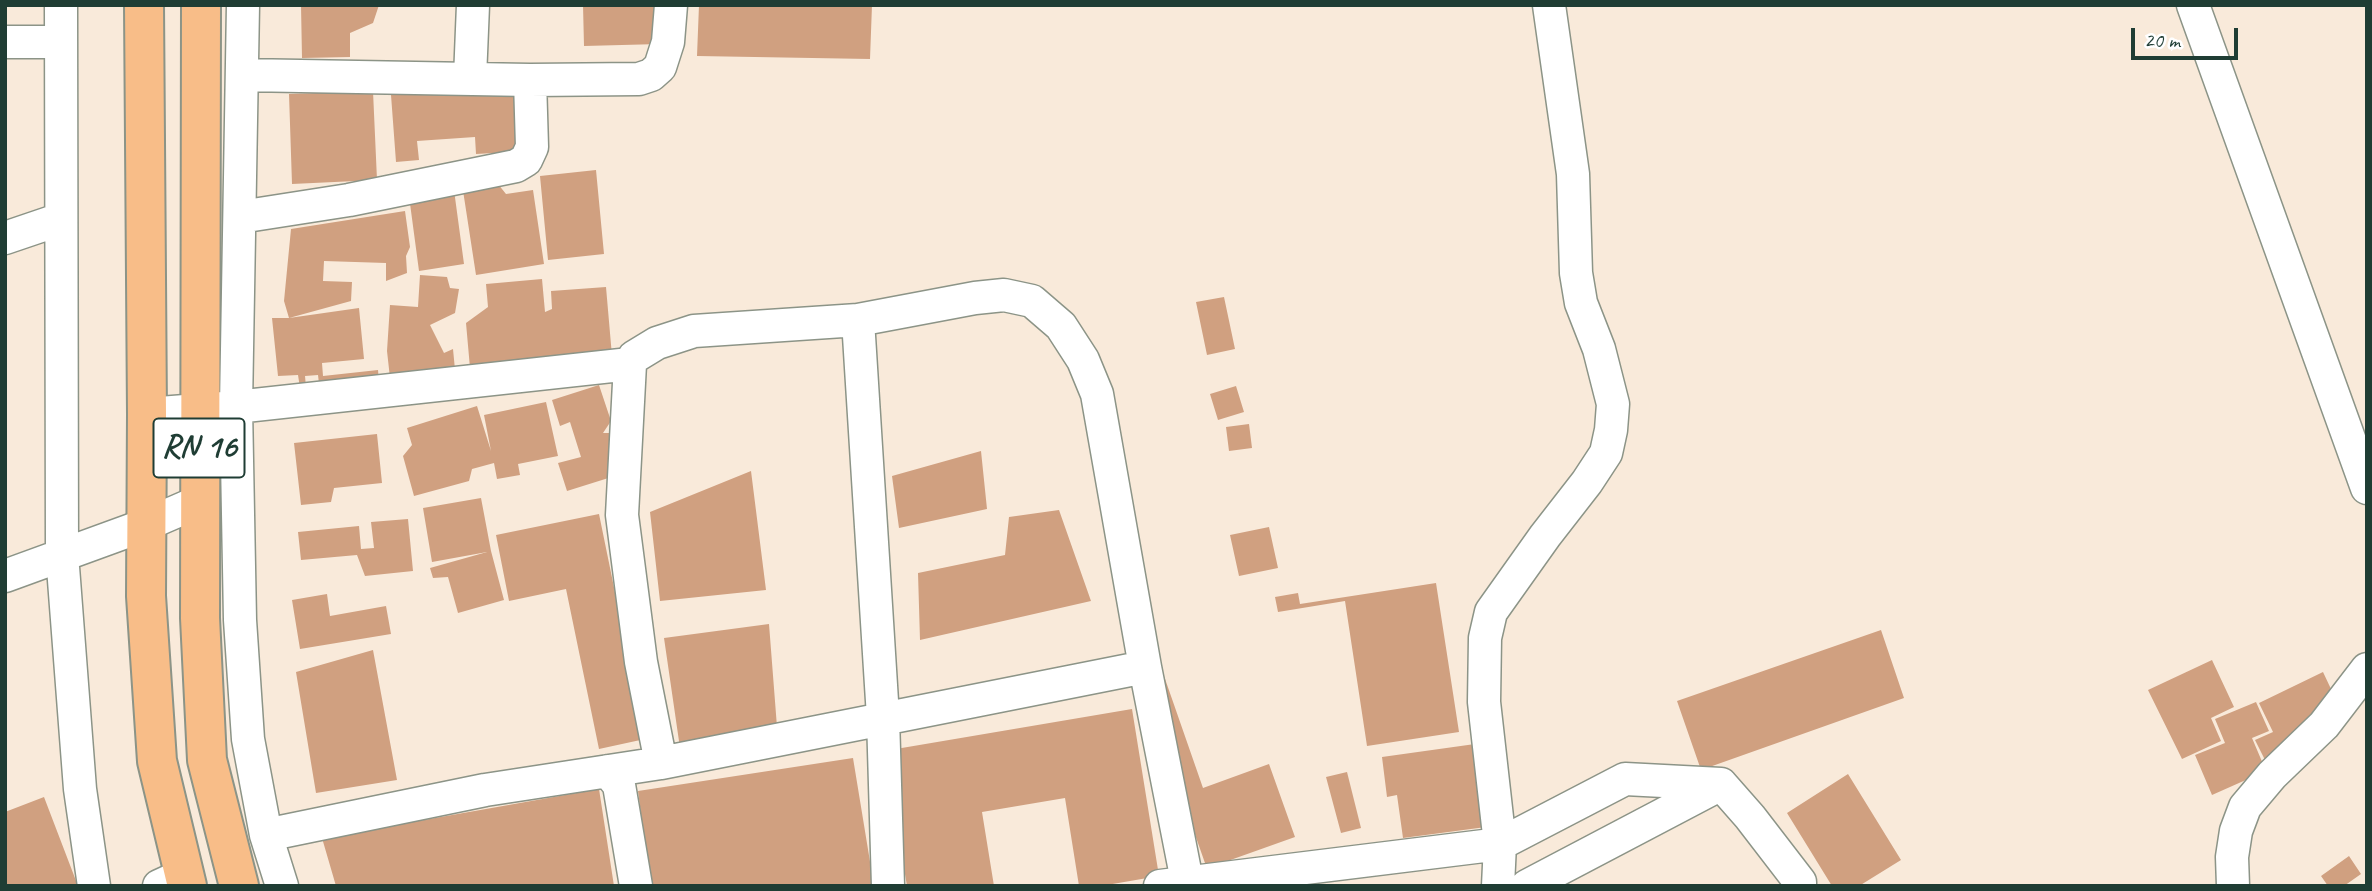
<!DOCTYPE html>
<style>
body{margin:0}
#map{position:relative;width:2372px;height:891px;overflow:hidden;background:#f9eada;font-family:Caveat,sans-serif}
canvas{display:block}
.frame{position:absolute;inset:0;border:7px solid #1f3d34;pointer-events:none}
.scale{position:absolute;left:2131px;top:28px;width:107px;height:32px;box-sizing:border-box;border:4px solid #1f3d34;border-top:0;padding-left:9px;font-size:21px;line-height:24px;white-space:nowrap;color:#1f3d34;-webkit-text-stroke:5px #fff;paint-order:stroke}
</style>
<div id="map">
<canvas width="2372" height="891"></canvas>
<div class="frame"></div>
<div class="scale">20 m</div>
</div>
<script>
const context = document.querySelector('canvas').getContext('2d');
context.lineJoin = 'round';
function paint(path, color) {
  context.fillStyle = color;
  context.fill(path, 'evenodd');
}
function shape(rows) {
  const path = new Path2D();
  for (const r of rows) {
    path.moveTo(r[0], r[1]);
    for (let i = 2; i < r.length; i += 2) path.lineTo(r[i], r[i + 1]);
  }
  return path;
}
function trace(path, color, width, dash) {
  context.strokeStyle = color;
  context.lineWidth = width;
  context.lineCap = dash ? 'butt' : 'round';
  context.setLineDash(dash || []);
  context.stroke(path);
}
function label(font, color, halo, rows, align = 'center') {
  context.font = font + ' Caveat,sans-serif';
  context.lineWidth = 6;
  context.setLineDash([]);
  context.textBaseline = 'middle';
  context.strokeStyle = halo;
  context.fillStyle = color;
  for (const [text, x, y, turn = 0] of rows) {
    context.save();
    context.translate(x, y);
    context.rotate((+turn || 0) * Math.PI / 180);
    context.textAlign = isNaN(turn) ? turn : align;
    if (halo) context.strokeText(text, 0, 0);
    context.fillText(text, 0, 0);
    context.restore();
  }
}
paint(shape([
 [301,5,379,5,373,23,350,33,350,57,302,58],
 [583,5,659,5,660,44,584,46],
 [699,5,872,5,870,59,697,56],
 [524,85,528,151,476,154,475,137,417,141,419,160,396,162,391,95],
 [373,91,377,180,292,184,289,94],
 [596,170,604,254,548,260,540,176],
 [494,179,506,194,533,190,544,264,476,275,462,184],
 [454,190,464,264,419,271,409,196],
 [405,211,410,247,406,256,407,273,386,281,386,263,324,261,323,281,352,282,351,301,289,318,359,308,364,359,322,363,323,376,378,370,381,404,322,410,318,375,305,376,306,387,300,388,298,375,278,376,272,318,289,318,284,301,291,229],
 [420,275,447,277,450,288,459,289,455,313,430,325,444,353,453,349,456,380,391,387,387,351,390,305,418,307],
 [542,279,545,312,552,309,551,291,606,287,612,356,470,368,466,323,488,307,486,284],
 [1224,297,1235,349,1207,355,1196,302],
 [599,385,611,421,603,433,610,433,616,449,618,475,567,491,558,463,581,457,570,422,560,426,552,400],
 [1236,386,1244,412,1218,420,1210,394],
 [546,402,558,456,518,464,520,475,497,479,494,463,472,469,469,481,414,496,403,456,412,445,407,428,477,406,491,451,484,415],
 [1249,424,1252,448,1229,451,1226,427],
 [377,434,382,483,334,488,331,502,301,505,294,443],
 [981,451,987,509,899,528,892,476],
 [751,471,766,590,660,601,650,512],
 [481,498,491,551,504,600,458,613,448,577,433,578,430,568,487,552,432,562,423,508],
 [1059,510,1091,601,920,640,918,573,1005,555,1009,517],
 [599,514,645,739,599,749,566,589,509,601,496,535],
 [408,519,413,571,365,576,357,555,301,560,298,532,359,526,361,549,374,548,371,522],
 [1269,527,1278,568,1239,576,1230,535],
 [1436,583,1459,732,1367,746,1345,601,1278,612,1275,597,1298,593,1300,604],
 [327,594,330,616,386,606,391,634,300,649,292,600],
 [769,624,777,727,680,748,664,638],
 [1148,630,1203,788,1269,764,1295,837,1222,863,1213,886,1126,637],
 [1881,630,1904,698,1701,770,1677,701],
 [373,650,397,780,316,793,296,672],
 [2212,660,2234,707,2211,718,2221,741,2182,759,2148,690],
 [2323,672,2347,723,2266,762,2255,740,2273,732,2259,703],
 [2256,702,2269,731,2252,738,2266,771,2212,795,2195,755,2225,743,2215,719],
 [1132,709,1159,876,1101,886,1079,886,1065,798,982,812,994,886,907,886,884,751],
 [1475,744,1486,827,1403,838,1397,795,1387,797,1382,757],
 [853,758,874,886,650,886,638,791],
 [1347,772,1361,828,1341,833,1326,777],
 [1848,774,1901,860,1859,886,1832,886,1787,813],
 [599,789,614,886,336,886,322,838],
 [44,797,78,886,5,886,5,812],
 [2349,856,2361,874,2344,886,2328,886,2321,876]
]), '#d0a080');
const street = shape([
 [61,5,62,554,80,789,94,886],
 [243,5,236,407,240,620,248,739,266,835,282,886],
 [2193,5,2367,488],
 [5,42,59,42],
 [243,75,530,80,639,79,651,75,660,67,668,42,671,5],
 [470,78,473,5],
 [240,217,349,200,516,166,526,160,532,147,530,80],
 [5,238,61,219],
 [858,320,883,717,888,886],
 [630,364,622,515,641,662,661,763],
 [147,414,236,407,630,364,634,357,657,343,694,331,858,320,975,298,1004,295,1032,301,1061,326,1083,360,1097,394,1145,667,1188,886],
 [5,576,145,525,198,502],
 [608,771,619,785,636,886],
 [266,835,485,790,661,763,1145,667],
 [159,886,183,875],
 [1160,886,1500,844,1625,779,1721,784],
 [1498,886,1500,844,1484,702,1485,638,1491,612,1545,536,1587,482,1606,453,1611,430,1613,404,1599,349,1581,303,1576,273,1573,174,1549,5],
 [1527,886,1721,784,1750,817,1800,882,1800,886],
 [2233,886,2232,857,2236,831,2245,807,2272,775,2324,725,2367,669]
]);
const primary = shape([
 [144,5,147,414,146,596,157,761,187,886],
 [201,5,200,618,207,760,239,886]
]);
trace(street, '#8c9487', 35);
trace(primary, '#8c9487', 42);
trace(street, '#fff', 32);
trace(primary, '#f8bd88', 38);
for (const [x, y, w] of [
 [199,448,91]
]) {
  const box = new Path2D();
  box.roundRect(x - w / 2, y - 29.5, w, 59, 5);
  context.fillStyle = '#fff';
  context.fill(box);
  trace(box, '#1f3d34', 2);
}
label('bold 33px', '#1f3d34', null, [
 ["RN 16",199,448]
]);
</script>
